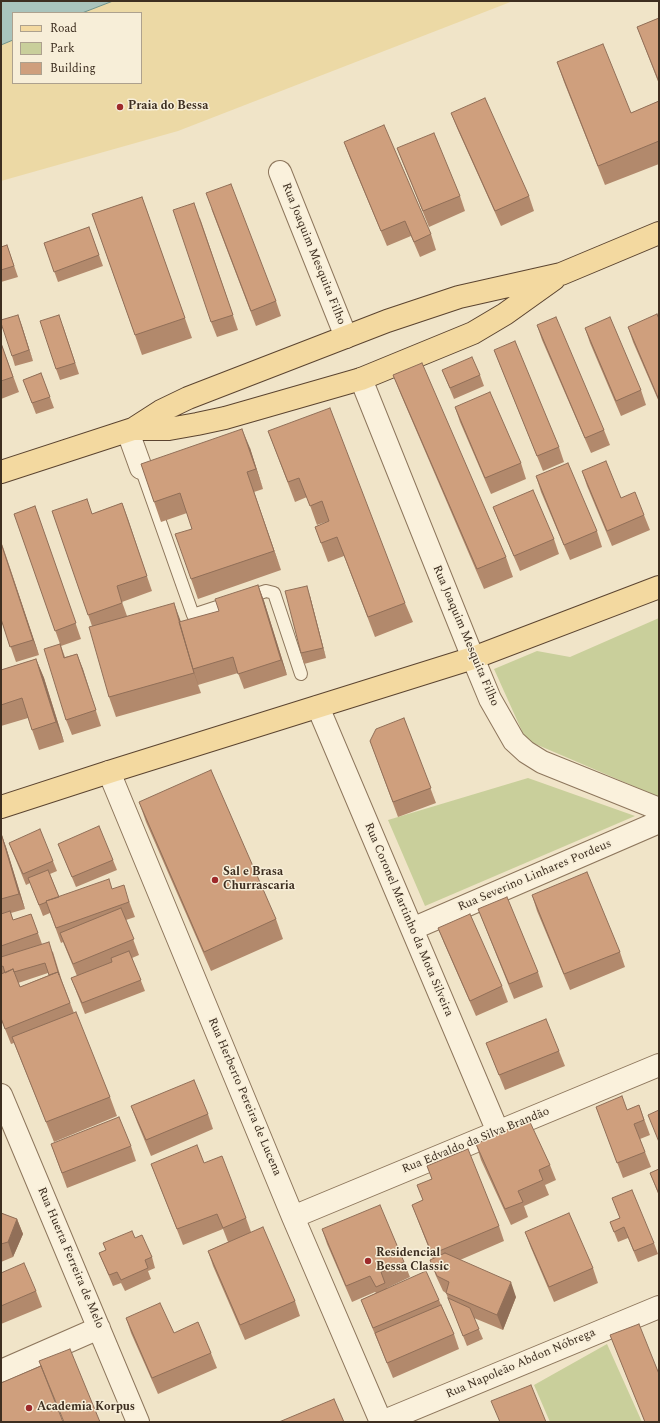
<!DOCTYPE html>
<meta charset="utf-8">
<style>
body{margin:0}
#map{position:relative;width:660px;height:1423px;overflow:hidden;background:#f0e4c8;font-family:Spectral,serif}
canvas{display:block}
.frame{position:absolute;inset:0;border:2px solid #3d2e20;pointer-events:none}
.legend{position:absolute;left:12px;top:12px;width:130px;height:72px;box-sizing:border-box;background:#f7eed8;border:1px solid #ada18e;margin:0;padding:5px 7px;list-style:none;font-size:12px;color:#3d2e20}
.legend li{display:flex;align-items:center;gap:8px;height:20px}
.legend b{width:20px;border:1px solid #ada18e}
</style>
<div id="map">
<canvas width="660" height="1423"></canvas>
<div class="frame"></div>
<ul class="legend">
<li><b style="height:5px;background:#f3d9a0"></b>Road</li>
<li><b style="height:11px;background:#c9cf9b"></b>Park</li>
<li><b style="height:11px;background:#cf9f7d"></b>Building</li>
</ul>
</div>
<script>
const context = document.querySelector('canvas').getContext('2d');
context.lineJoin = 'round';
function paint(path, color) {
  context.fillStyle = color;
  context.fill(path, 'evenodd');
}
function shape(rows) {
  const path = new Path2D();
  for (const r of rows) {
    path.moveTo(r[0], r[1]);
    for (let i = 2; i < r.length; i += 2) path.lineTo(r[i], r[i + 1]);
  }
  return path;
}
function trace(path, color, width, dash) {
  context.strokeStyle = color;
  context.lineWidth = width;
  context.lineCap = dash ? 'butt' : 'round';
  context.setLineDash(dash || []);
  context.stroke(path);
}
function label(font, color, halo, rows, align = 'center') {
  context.font = font + ' Spectral,serif';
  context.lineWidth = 3;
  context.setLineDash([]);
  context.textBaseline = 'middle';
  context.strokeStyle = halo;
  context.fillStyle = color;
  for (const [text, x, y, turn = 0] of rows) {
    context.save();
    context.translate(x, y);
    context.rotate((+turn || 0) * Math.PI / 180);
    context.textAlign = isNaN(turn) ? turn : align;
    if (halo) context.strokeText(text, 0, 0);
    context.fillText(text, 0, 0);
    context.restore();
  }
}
paint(shape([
 [659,618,659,797,526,740,494,669,537,651,570,657],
 [528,778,635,816,425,906,388,820],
 [607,1344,642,1422,550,1422,534,1385]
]), '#c9cf9b');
paint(shape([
 [113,1,513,1,178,131,1,181,1,45,13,40,13,83,141,83,141,13,82,13]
]), '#ecd9a5');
const water = shape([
 [1,1,113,1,82,13,13,13,13,40,1,45,1,1]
]);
paint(water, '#a9c4bc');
trace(water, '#6f938a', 1);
const lane = shape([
 [141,468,193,615,266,591,274,593,301,674]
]);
const street = shape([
 [280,172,346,337],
 [361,379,473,658,490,699,514,741,526,752,542,762,659,809],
 [128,432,141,468],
 [318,707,498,1132],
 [109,772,293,1217,381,1422],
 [412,929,659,822],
 [1,1095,138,1422],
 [293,1217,659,1065],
 [1,1371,99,1328],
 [382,1422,659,1307]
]);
const primary = shape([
 [133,429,169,429,197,424,225,418,361,379,473,333,505,314,554,279],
 [1,472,133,429,161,411,188,398,387,321,459,297,561,274,659,233],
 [1,807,109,772,473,658,659,587]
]);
trace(lane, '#8d765c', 14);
trace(street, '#8d765c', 24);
trace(primary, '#5b4430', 24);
trace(lane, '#faf1dc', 12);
trace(street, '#faf1dc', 22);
trace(primary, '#f3d9a0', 22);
paint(shape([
 [659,18,659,84,637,27],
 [557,62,631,113,659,101,659,164,605,185,564,82],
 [451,113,529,196,534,211,501,226,457,128],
 [344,142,431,234,436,250,420,257,411,236,387,246,350,158],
 [397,148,460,196,465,211,429,227,403,163],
 [142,197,192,338,142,355,92,214],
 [211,208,276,301,281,316,256,326],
 [200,218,238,330,217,337,211,322],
 [89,227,103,266,58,282,44,243],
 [7,245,18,277,1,282,1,247],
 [18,315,33,361,15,366,12,356],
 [659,319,659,402,633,342,628,327],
 [537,325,604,430,610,445,591,453,542,340],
 [63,326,79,374,60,380,56,369],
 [585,328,641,390,646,405,621,416,590,343],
 [1,343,19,392,1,399],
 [494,350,559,447,564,462,543,471,500,365],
 [442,370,480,375,484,386,454,399],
 [41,373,54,408,36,414,23,380],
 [393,375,506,557,513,577,484,589,401,395],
 [455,407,521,463,526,479,491,494,460,422],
 [268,431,405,603,413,622,375,637,344,556,328,562,315,527,329,521,317,525,307,497,295,502],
 [250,448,263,489,254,492,281,570,198,599,191,579,192,529,187,513,161,522,141,464],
 [582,471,621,498,644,515,650,530,612,546,587,486],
 [536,476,597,531,602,547,570,560,541,492],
 [122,503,152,591,122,602,127,616,181,622,219,611,258,585,264,601,287,675,244,689,238,673,198,685,201,693,116,717,109,697,92,626,52,511,92,514],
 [35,506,81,639,61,646,65,657,77,654,101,726,72,735,66,720,60,644,14,514],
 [493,507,554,539,559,554,520,571,499,522],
 [1,541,39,655,16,662,1,619],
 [310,596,326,658,304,664,301,653],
 [36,659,44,678,64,742,39,750,28,718,1,726,1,670],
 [404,718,436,803,398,817,370,741],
 [139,802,276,919,283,939,211,971,146,822],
 [1,833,6,847,25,909,11,913,13,920,31,914,42,944,53,952,62,981,74,1013,110,1097,117,1116,54,1142,14,1043,11,1044,1,1019],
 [48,973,49,975,20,987,18,983],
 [9,843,53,861,57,871,50,874,59,897,113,889,129,901,135,917,126,920,139,955,132,958,145,991,85,1014,71,978,77,976,63,942,61,943,50,913,43,916,30,883,26,885,13,853],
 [58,844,113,860,117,870,76,887],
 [532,895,620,952,625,967,570,990,537,911],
 [478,909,538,972,543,987,514,999],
 [438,928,502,986,508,1002,476,1016,444,943],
 [486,1043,559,1051,565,1066,505,1090],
 [639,1105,650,1135,640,1139,651,1167,623,1178,596,1107,627,1110],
 [131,1106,208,1114,213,1129,151,1156,137,1122],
 [51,1144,131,1146,136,1161,67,1188],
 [476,1144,550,1165,556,1180,545,1185,549,1195,524,1206,528,1217,511,1225,481,1160],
 [204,1163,246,1218,251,1232,295,1301,300,1316,245,1340,213,1266,208,1251,228,1242,223,1229,183,1245,151,1164],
 [427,1166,499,1226,504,1241,460,1260,516,1297,503,1330,474,1318,483,1339,467,1346,446,1293,443,1291,436,1276,430,1260,433,1259,412,1205,423,1200,417,1185,432,1179],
 [659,1169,659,1196,650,1173],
 [612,1198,654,1243,658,1254,638,1262,628,1238,618,1242,610,1222,620,1218],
 [1,1213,17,1219,23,1234,13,1257,1,1262],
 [322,1229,404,1262,410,1277,387,1288,439,1300,454,1334,459,1349,393,1378,367,1315,361,1300,376,1293,375,1292,352,1302,327,1244],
 [525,1232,593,1268,598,1283,554,1302,531,1248],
 [135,1238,152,1257,155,1268,148,1271,151,1279,125,1291,121,1283,113,1286,99,1253,106,1250,103,1243],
 [1,1273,36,1291,42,1307,1,1324],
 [126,1318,174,1333,211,1353,217,1368,158,1394,131,1333],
 [610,1335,659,1422,645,1422]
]), '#b2896c');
paint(shape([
 [18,315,22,326,33,361,29,350],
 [242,429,250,448,263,489],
 [247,472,254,492,281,570,274,551],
 [122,503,128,519,152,591,147,576],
 [1,541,39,655,33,640],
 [258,585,264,601,287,675,281,660],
 [307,586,310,596,326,658,323,648],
 [174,603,181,622,193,669,201,693,194,673],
 [77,654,83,669,101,726,96,710],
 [36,659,44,678,64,742,56,722],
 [1,833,6,847,25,909,19,894],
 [17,1219,23,1234,13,1257,8,1242],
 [511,1282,516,1297,503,1330,497,1315]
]), '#916f58');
const building = shape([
 [659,18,659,82,637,27,659,18],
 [603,44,631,113,659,101,659,141,598,166,557,62,603,44],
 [485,98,529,196,495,211,451,113,485,98],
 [384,125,431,234,414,242,405,221,381,231,344,142,384,125],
 [434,133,460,196,423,211,397,148,434,133],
 [231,184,276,301,251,311,206,193,231,184],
 [142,197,185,318,135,335,92,214,142,197],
 [194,203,233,315,211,322,173,210,194,203],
 [89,227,99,255,54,272,44,243,89,227],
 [7,245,14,266,1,270,1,247,7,245],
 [657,314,659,319,659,400,628,327,657,314],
 [18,315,29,350,12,356,1,323,1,320,18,315],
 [59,315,75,363,56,369,40,321,59,315],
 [556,317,604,430,585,438,537,325,556,317],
 [610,317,641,390,616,401,585,328,610,317],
 [515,341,559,447,537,456,494,350,515,341],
 [1,343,13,377,1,381,1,343],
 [472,357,480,375,450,388,442,370,472,357],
 [422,363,506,557,477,569,393,375,422,363],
 [41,373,50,397,32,403,23,380,41,373],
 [490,392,521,463,485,478,455,407,490,392],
 [330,408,405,603,368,617,337,537,321,543,315,527,329,521,322,501,310,506,299,478,288,482,268,431,330,408],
 [242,429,256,469,247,472,274,551,191,579,175,534,192,529,180,493,154,502,141,464,242,429],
 [606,461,621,498,635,492,644,515,607,531,582,471,606,461],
 [568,463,597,531,564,545,536,476,568,463],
 [533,490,554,539,514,556,493,507,533,490],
 [87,499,92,514,122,503,147,576,117,586,122,603,88,615,52,511,87,499],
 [35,506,76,623,55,631,14,514,35,506],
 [1,543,33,640,10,647,1,619,1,543],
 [258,585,281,660,238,674,233,657,193,669,179,622,219,611,215,599,258,585],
 [307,586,323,648,301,653,285,591,307,586],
 [174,603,194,673,109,697,89,627,174,603],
 [60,644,64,658,77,654,96,710,66,720,44,649,60,644],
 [36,659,56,722,32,730,22,698,1,705,1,670,36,659],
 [404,718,431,788,393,802,370,741,376,729,404,718],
 [211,770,276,919,204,952,139,802,211,770],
 [99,826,113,860,72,877,58,844,99,826],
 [40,829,53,861,23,874,9,843,40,829],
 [1,833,19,894,1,899,1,833],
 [48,870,59,897,46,901,47,902,39,905,28,878,48,870],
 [587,872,620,952,564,974,532,895,587,872],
 [109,879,112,889,124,885,129,902,56,928,46,901,109,879],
 [507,897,538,972,509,984,478,909,507,897],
 [121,908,134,939,73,964,60,933,121,908],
 [10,911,13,920,31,914,38,933,1,946,1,914,10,911],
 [470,914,502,986,470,1001,438,928,470,914],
 [49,942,59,975,58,972,49,975,45,963,14,972,13,969,5,973,3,966,1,967,1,957,49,942],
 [129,951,141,980,82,1003,71,978,112,962,111,958,129,951],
 [13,969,20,987,58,972,70,1003,5,1029,1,1018,1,974,13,969],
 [76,1012,110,1097,46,1122,12,1037,76,1012],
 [546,1019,559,1051,499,1075,486,1043,546,1019],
 [194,1080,208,1114,146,1140,131,1106,194,1080],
 [622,1096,627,1110,639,1105,644,1120,634,1124,645,1152,617,1163,596,1107,622,1096],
 [659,1110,659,1142,648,1115,659,1110],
 [119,1117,131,1146,62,1173,51,1144,119,1117],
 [529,1120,550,1165,539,1170,543,1180,518,1191,523,1202,505,1209,476,1144,529,1120],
 [197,1145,204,1163,222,1156,246,1218,223,1228,217,1214,177,1229,151,1164,197,1145],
 [468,1149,499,1226,432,1254,412,1205,423,1200,417,1185,432,1179,427,1166,468,1149],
 [659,1169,659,1194,650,1173,659,1169],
 [632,1190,654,1243,634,1251,624,1227,614,1232,610,1222,620,1218,612,1198,632,1190],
 [380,1205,404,1262,381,1272,385,1283,376,1287,370,1276,346,1286,322,1229,380,1205],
 [1,1213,17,1219,8,1242,1,1244,1,1213],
 [569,1213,593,1268,549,1287,525,1232,569,1213],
 [263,1227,295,1301,240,1325,208,1251,263,1227],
 [132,1231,135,1238,142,1235,152,1257,145,1260,148,1268,121,1280,117,1272,109,1275,99,1253,106,1250,103,1243,132,1231],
 [445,1253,511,1282,497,1315,446,1293,449,1282,437,1276,430,1260,445,1253],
 [24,1263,36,1291,1,1306,1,1273,24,1263],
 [426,1271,439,1300,373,1328,361,1300,426,1271],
 [448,1298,470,1308,479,1329,463,1336,448,1298],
 [160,1303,174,1333,198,1322,211,1353,152,1378,126,1318,160,1303],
 [441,1305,454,1334,387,1363,375,1333,441,1305],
 [639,1324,659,1374,659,1422,645,1422,610,1335,639,1324],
 [70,1349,100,1422,64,1422,39,1361,70,1349],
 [41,1366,63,1422,1,1422,1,1383,41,1366],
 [531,1385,546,1422,500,1422,491,1401,531,1385],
 [334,1399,344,1422,279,1422,334,1399]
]);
paint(building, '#cf9f7d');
trace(building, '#916f58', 1);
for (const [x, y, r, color] of [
 [120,107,4,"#9e2a2b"],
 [215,880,4,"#9e2a2b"],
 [368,1261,4,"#9e2a2b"],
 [29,1408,4,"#9e2a2b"]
]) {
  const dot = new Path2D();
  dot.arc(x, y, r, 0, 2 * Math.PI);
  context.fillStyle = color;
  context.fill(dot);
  trace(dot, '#f7eed8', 1.5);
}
label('bold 12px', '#3d2e20', '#f7eed8', [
 ["Praia do Bessa",128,107],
 ["Sal e Brasa",223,873],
 ["Churrascaria",223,887],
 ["Residencial",376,1254],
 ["Bessa Classic",376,1268],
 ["Academia Korpus",37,1408]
], 'left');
label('12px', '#3d2e20', '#f7eed8', [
 ["Rua Joaquim Mesquita Filho",313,254,68],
 ["Rua Joaquim Mesquita Filho",465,636,67],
 ["Rua Severino Linhares Pordeus",535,876,-23],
 ["Rua Coronel Martinho da Mota Silveira",408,920,67],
 ["Rua Herberto Pereira de Lucena",244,1097,67],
 ["Rua Edvaldo da Silva Brandão",476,1141,-22],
 ["Rua Huerta Ferreira de Melo",70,1258,67],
 ["Rua Napoleão Abdon Nóbrega",521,1364,-23]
]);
</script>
